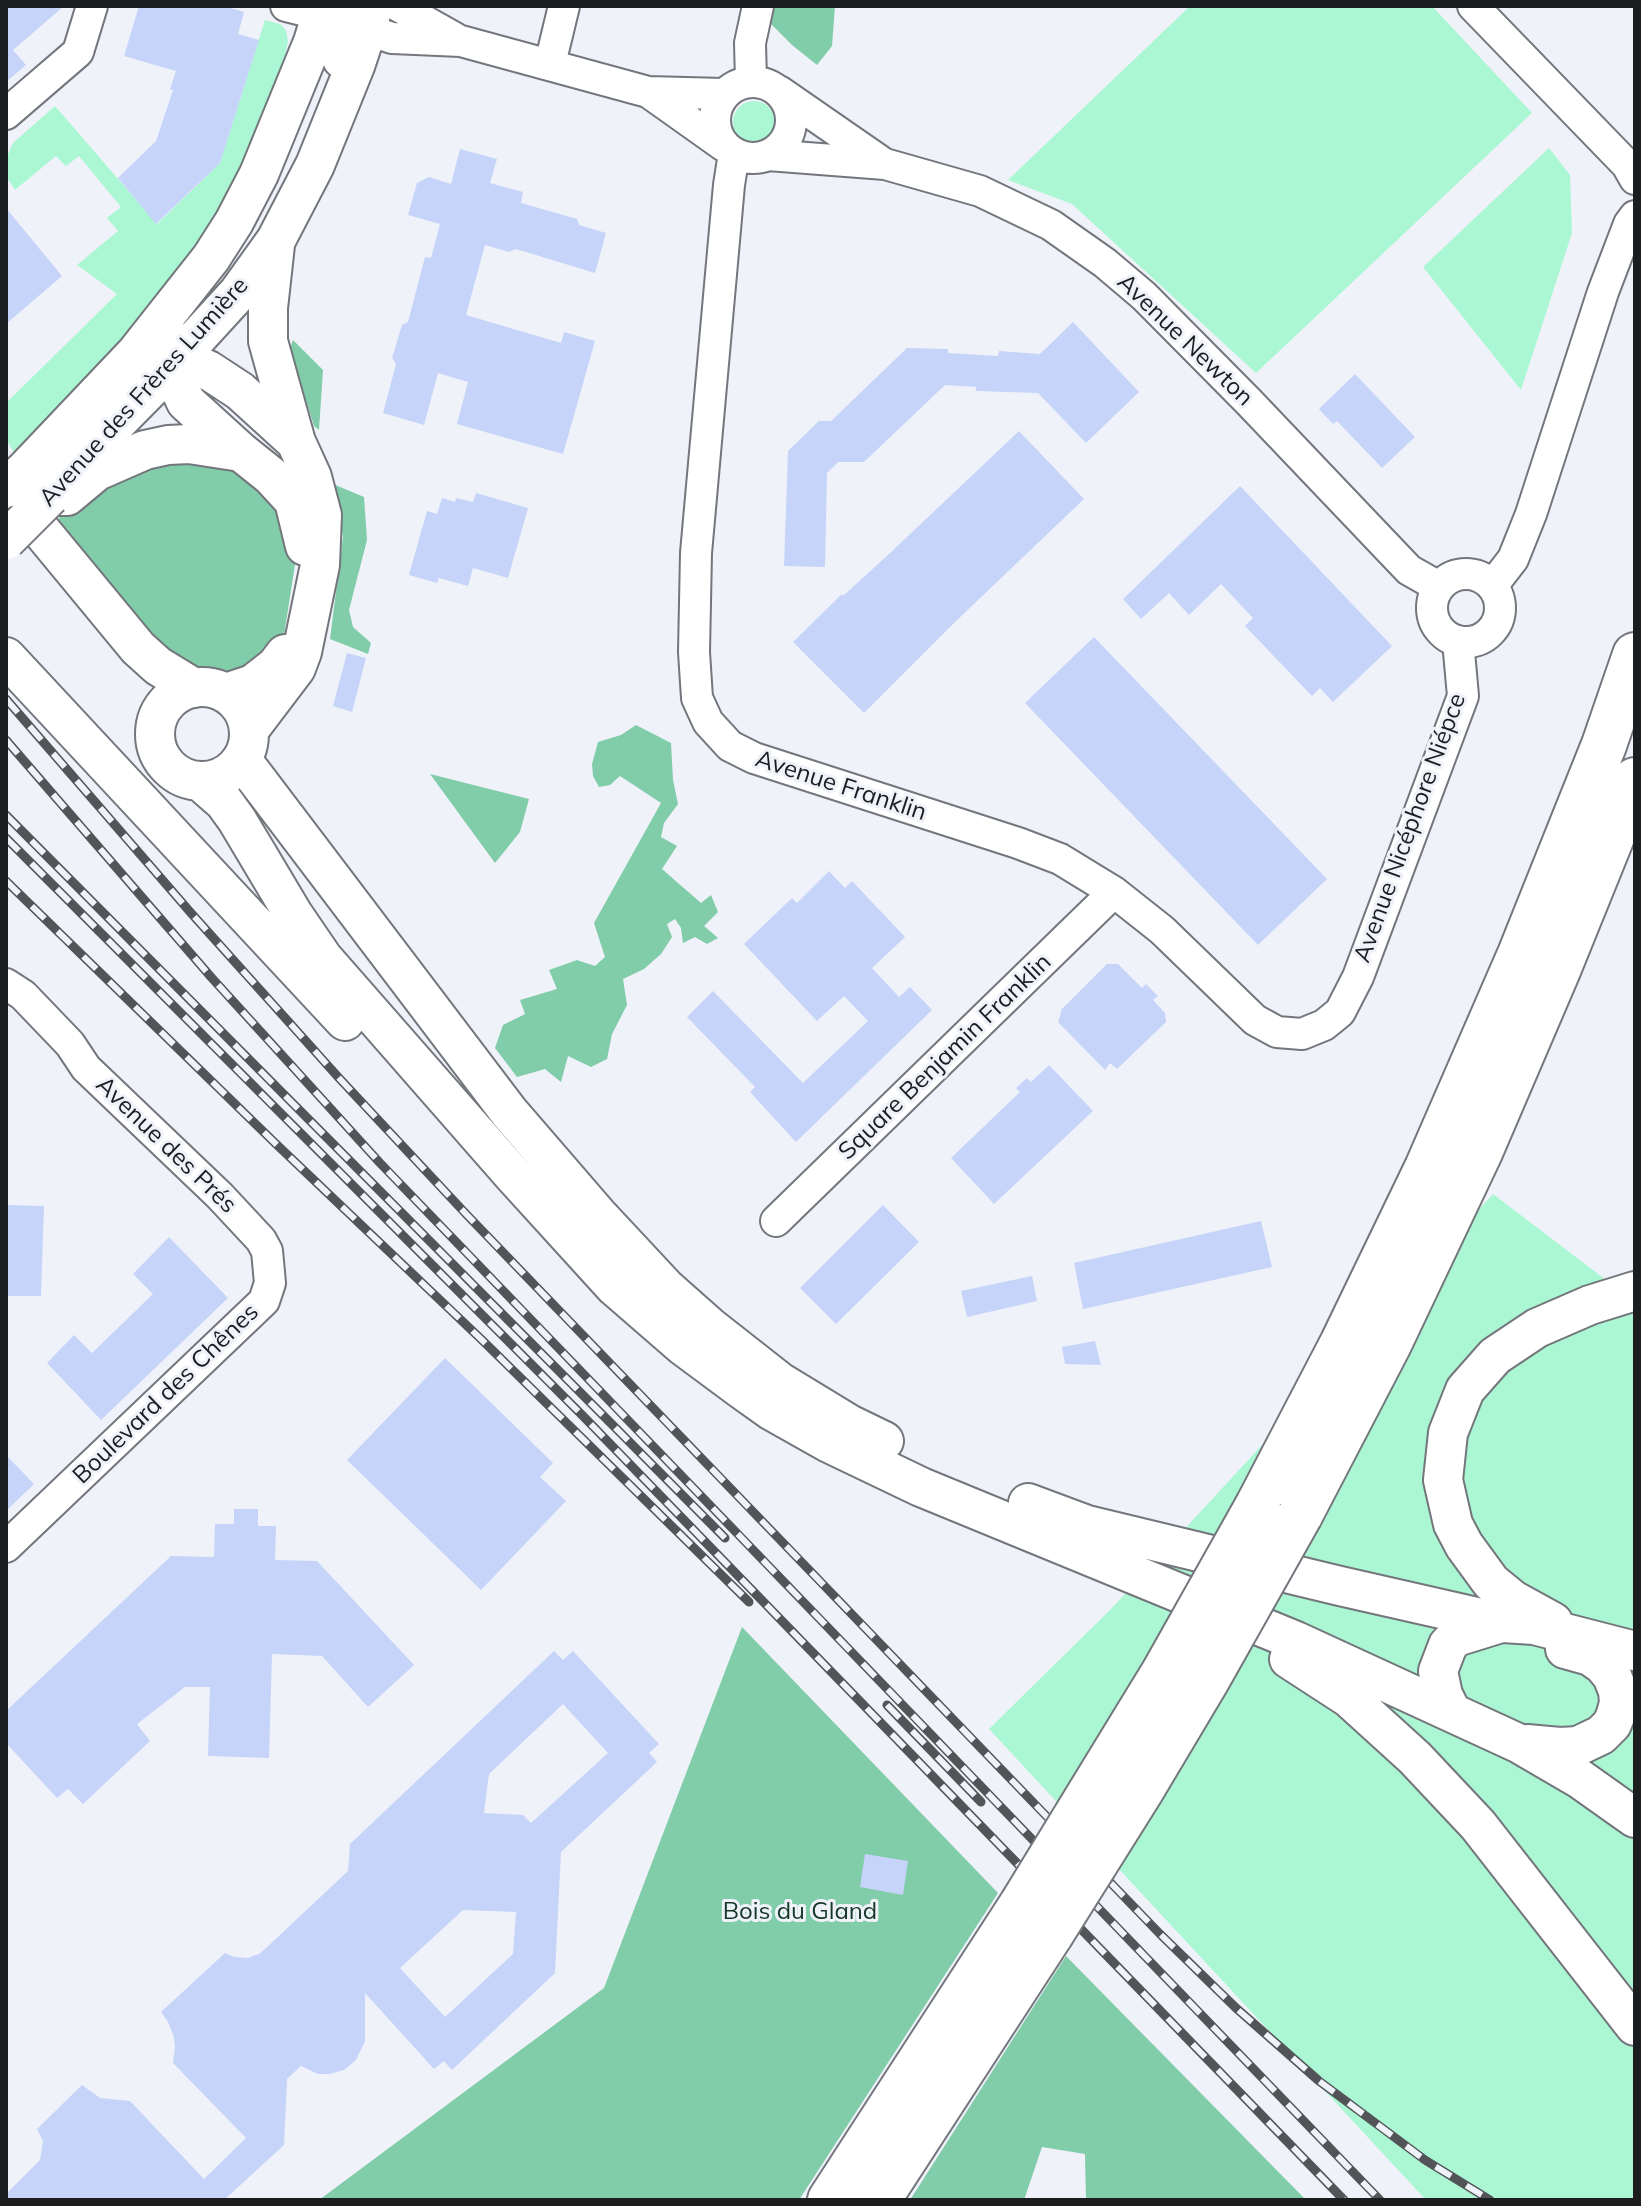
<!DOCTYPE html>
<meta charset="utf-8">
<style>
body{margin:0}
#map{position:relative;width:1641px;height:2206px;overflow:hidden;background:#eff2f9;font-family:Mulish,sans-serif}
canvas{display:block}
.frame{position:absolute;inset:0;border:8px solid #1c1d1f;pointer-events:none}
</style>
<div id="map">
<canvas width="1641" height="2206"></canvas>
<div class="frame"></div>
</div>
<script>
const context = document.querySelector('canvas').getContext('2d');
context.lineJoin = 'round';
function paint(path, color) {
  context.fillStyle = color;
  context.fill(path, 'evenodd');
}
function shape(rows) {
  const path = new Path2D();
  for (const r of rows) {
    if (r.length === 3) {
      path.moveTo(r[0] + r[2], r[1]);
      path.arc(r[0], r[1], r[2], 0, 2 * Math.PI);
      continue;
    }
    path.moveTo(r[0], r[1]);
    for (let i = 2; i < r.length; i += 2) path.lineTo(r[i], r[i + 1]);
  }
  return path;
}
function trace(path, color, width, dash) {
  context.strokeStyle = color;
  context.lineWidth = width;
  context.lineCap = dash ? 'butt' : 'round';
  context.setLineDash(dash || []);
  context.stroke(path);
}
function label(font, color, halo, rows, align = 'center') {
  context.font = font + ' Mulish,sans-serif';
  context.lineWidth = 6;
  context.setLineDash([]);
  context.textBaseline = 'middle';
  context.strokeStyle = halo;
  context.fillStyle = color;
  for (const [text, x, y, turn = 0] of rows) {
    context.save();
    context.translate(x, y);
    context.rotate((+turn || 0) * Math.PI / 180);
    context.textAlign = isNaN(turn) ? turn : align;
    if (halo) context.strokeText(text, 0, 0);
    context.fillText(text, 0, 0);
    context.restore();
  }
}
paint(shape([
 [1190,6,1432,6,1532,113,1256,373,1072,204,1008,180],
 [265,20,280,24,286,30,288,41,285,56,290,59,254,149,204,235,161,295,38,436,16,456,6,439,6,403,117,294,77,265,118,231,107,218,121,207,79,156,66,166,56,156,15,190,6,176,6,159,13,143,55,106,157,224,220,163],
 [754,122,21],
 [1549,148,1570,175,1572,233,1521,390,1423,267],
 [1493,1194,1635,1302,1635,2200,1426,2200,989,1729,1111,1609]
]), '#acf7d3');
paint(shape([
 [774,6,835,6,832,46,817,65,792,45,771,24],
 [293,340,323,370,319,430,314,426,290,349],
 [194,453,259,475,297,552,284,635,274,656,232,680,193,674,174,667,56,527,63,508,117,469],
 [333,484,364,497,367,540,349,610,353,627,371,643,368,654,330,639,343,537],
 [636,725,671,743,673,780,678,804,664,823,661,837,677,846,662,869,701,903,711,895,718,912,704,926,718,938,707,944,695,937,683,943,681,928,675,919,667,924,672,937,661,954,644,969,623,979,627,1005,612,1034,607,1059,591,1067,568,1056,561,1082,545,1069,517,1077,495,1048,503,1025,525,1014,520,1000,557,989,549,970,577,960,595,966,605,957,594,923,661,803,620,776,610,785,599,787,593,776,592,764,598,742,621,735],
 [430,774,529,799,520,832,495,863],
 [742,1627,998,1893,799,2200,319,2200,604,1988],
 [1066,1956,1120,2011,1306,2200,1086,2200,1085,2154,1042,2147,1024,2200,910,2200]
]), '#81cca9');
paint(shape([
 [6,6,64,6,13,50,26,65,6,82],
 [139,6,224,6,244,12,238,34,259,40,220,163,156,224,118,178,156,141,173,90,170,89,176,71,124,56],
 [460,149,497,159,490,183,523,192,521,203,577,219,579,225,606,233,595,273,516,249,509,252,485,245,466,315,561,343,564,332,595,341,563,454,457,424,468,382,438,373,424,425,383,413,396,364,392,358,402,325,408,322,425,257,431,258,440,224,408,215,417,183,429,177,451,184],
 [6,208,62,276,6,324],
 [1073,322,1139,392,1086,443,1038,393,976,391,976,387,945,385,864,462,838,462,827,473,825,567,784,566,788,451,819,421,831,421,907,348,948,349,948,353,998,356,999,351,1040,354],
 [1355,374,1415,437,1382,468,1337,421,1333,424,1319,409],
 [1019,431,1084,499,954,623,864,713,793,642,842,594,843,596,889,554],
 [1240,486,1392,646,1333,702,1320,688,1312,696,1245,626,1253,618,1221,584,1189,615,1169,593,1141,619,1123,599],
 [476,493,528,508,508,578,473,568,468,586,439,578,437,583,409,575,427,511,437,514,442,498,455,502,456,498,473,502],
 [1094,637,1327,879,1258,945,1025,703],
 [347,653,366,658,352,712,333,706],
 [829,871,845,888,852,881,905,937,872,968,899,997,910,987,932,1010,796,1142,750,1092,755,1087,687,1017,713,991,803,1083,868,1021,844,996,817,1021,744,944,792,898,797,903],
 [1107,964,1118,964,1142,988,1146,984,1158,996,1153,1000,1165,1013,1166,1022,1117,1069,1110,1063,1105,1070,1058,1022,1062,1009],
 [1049,1065,1093,1111,994,1204,951,1158,1020,1092,1016,1088,1027,1078,1031,1082],
 [6,1205,44,1206,41,1296,6,1296],
 [883,1205,919,1242,836,1324,800,1288],
 [1261,1221,1272,1267,1083,1309,1074,1263],
 [169,1237,228,1298,101,1420,47,1363,74,1335,92,1353,153,1294,133,1274],
 [1032,1276,1037,1301,967,1317,961,1291],
 [1095,1341,1101,1365,1065,1364,1062,1347],
 [445,1358,553,1463,540,1477,566,1501,481,1590,347,1460],
 [6,1455,34,1484,6,1511],
 [234,1509,258,1509,258,1526,276,1526,275,1560,317,1561,414,1665,368,1707,322,1656,272,1654,269,1758,208,1756,210,1687,185,1687,137,1724,150,1741,83,1804,68,1789,57,1798,6,1743,6,1711,171,1556,214,1557,215,1524,234,1524],
 [554,1651,563,1660,573,1651,659,1744,649,1753,657,1762,561,1852,555,1973,452,2070,444,2061,434,2069,365,1993,365,2041,356,2060,344,2070,329,2074,318,2074,301,2066,287,2079,284,2145,224,2200,6,2200,6,2194,40,2160,43,2141,37,2129,82,2085,100,2098,130,2101,204,2179,246,2138,173,2063,175,2047,174,2037,168,2022,161,2012,225,1953,234,1957,248,1958,259,1954,266,1948,348,1871,350,1844],
 [563,1704,608,1753,531,1823,523,1815,484,1813,489,1774],
 [463,1910,516,1912,513,1954,445,2017,400,1968],
 [865,1854,908,1861,903,1895,860,1887]
]), '#c6d4fa');
const minor = shape([
 [286,6,322,15,392,38,461,41,648,92,724,94],
 [398,6,455,38],
 [1473,6,1627,165,1635,179],
 [550,64,564,6],
 [751,81,750,43,758,6],
 [753,120,38],
 [779,91,883,163],
 [648,92,724,146],
 [6,114,78,52,92,6],
 [734,153,729,185,696,553,694,652,697,698,708,722,730,746,754,758,1018,843,1060,859,1114,892,1162,930,1255,1020,1277,1032,1302,1034,1324,1025,1340,1012,1358,977,1463,696,1458,641],
 [768,155,885,164,980,191,1051,225,1105,263,1144,296,1249,402,1409,570,1439,587],
 [1466,608,34],
 [1492,586,1513,559,1531,514,1603,292,1629,224,1635,216],
 [6,984,23,995,70,1044,86,1068,220,1196,261,1240,267,1251,270,1283,264,1301,6,1547],
 [776,1221,1114,892]
]);
const major = shape([
 [340,6,352,26,342,59],
 [181,343,176,381,186,402,241,452,271,476,294,501,305,546],
 [155,353,179,357,208,370,240,391,296,442],
 [241,452,189,444,168,445,145,450,97,471,67,496,50,496,56,484,152,387,238,293,276,240,315,165,355,66,367,30,373,6],
 [26,469,136,353,211,258,234,222,259,174,313,42,324,6],
 [10,493,138,648,158,666,194,688],
 [6,657,345,1021],
 [202,734,47],
 [226,693,253,684,276,666,285,654],
 [249,730,296,668,302,652,320,565,322,515,312,477,296,442,268,341,268,308,275,245],
 [242,760,509,1112,597,1214,639,1259,666,1288,710,1327,780,1382,849,1424,884,1441],
 [201,782,224,802,237,820,293,914,323,958,513,1175,615,1287,683,1346,741,1389,772,1411,827,1442,921,1487,1296,1641,1520,1744,1580,1779,1635,1818],
 [1028,1503,1087,1525,1340,1586,1503,1623,1534,1625,1635,1651],
 [1553,1622,1513,1600,1491,1582,1464,1545,1453,1524,1443,1480,1448,1433,1465,1390,1495,1356,1537,1328,1590,1305,1635,1291],
 [1289,1659,1349,1698,1415,1758,1478,1825,1635,2026],
 [1451,1711,1443,1695,1438,1671,1448,1645,1456,1637,1501,1623],
 [1527,1744,1560,1747,1578,1746,1601,1735,1612,1724,1616,1714,1619,1703,1618,1691,1612,1676,1603,1665,1590,1656,1565,1649]
]);
const highway = shape([
 [1258,1505,1342,1344,1427,1168,1521,952,1604,745,1635,655],
 [1300,1515,1389,1344,1480,1152,1558,970,1635,780],
 [830,2200,1022,1904],
 [878,2200,1051,1934]
]);
trace(minor, '#73767c', 34);
trace(major, '#73767c', 42);
trace(highway, '#73767c', 48);
trace(minor, '#fff', 30);
trace(major, '#fff', 38);
trace(highway, '#fff', 44);
const rail = shape([
 [6,699,191,913,339,1078,467,1215,1160,1934,1236,2008,1319,2081,1425,2160,1490,2200],
 [6,740,211,977,380,1163,1380,2200],
 [6,815,725,1538],
 [6,838,583,1416,1344,2200],
 [6,881,275,1143,482,1340,749,1602],
 [887,1705,981,1802]
]);
trace(rail, '#525457', 9);
trace(rail, '#eff2f9', 6, [18]);
const majorBridge = shape([
 [6,488,26,469],
 [6,540,50,496]
]);
const highwayBridge = shape([
 [1022,1904,1164,1672,1258,1505],
 [1051,1934,1142,1789,1207,1680,1300,1515]
]);
trace(majorBridge, '#73767c', 42, []);
trace(highwayBridge, '#73767c', 48, []);
trace(majorBridge, '#fff', 38);
trace(highwayBridge, '#fff', 44);
label('24px', '#1c1d1f', '#eff2f9', [
 ["Avenue Newton",1185,340,44],
 ["Avenue des Frères Lumière",144,392,-48],
 ["Avenue Franklin",841,786,18],
 ["Avenue Nicéphore Niépce",1410,828,-70],
 ["Square Benjamin Franklin",945,1057,-44],
 ["Avenue des Prés",166,1145,44],
 ["Boulevard des Chênes",166,1394,-44]
]);
label('24px', '#163829', '#eff2f9', [
 ["Bois du Gland",800,1912]
]);
</script>
